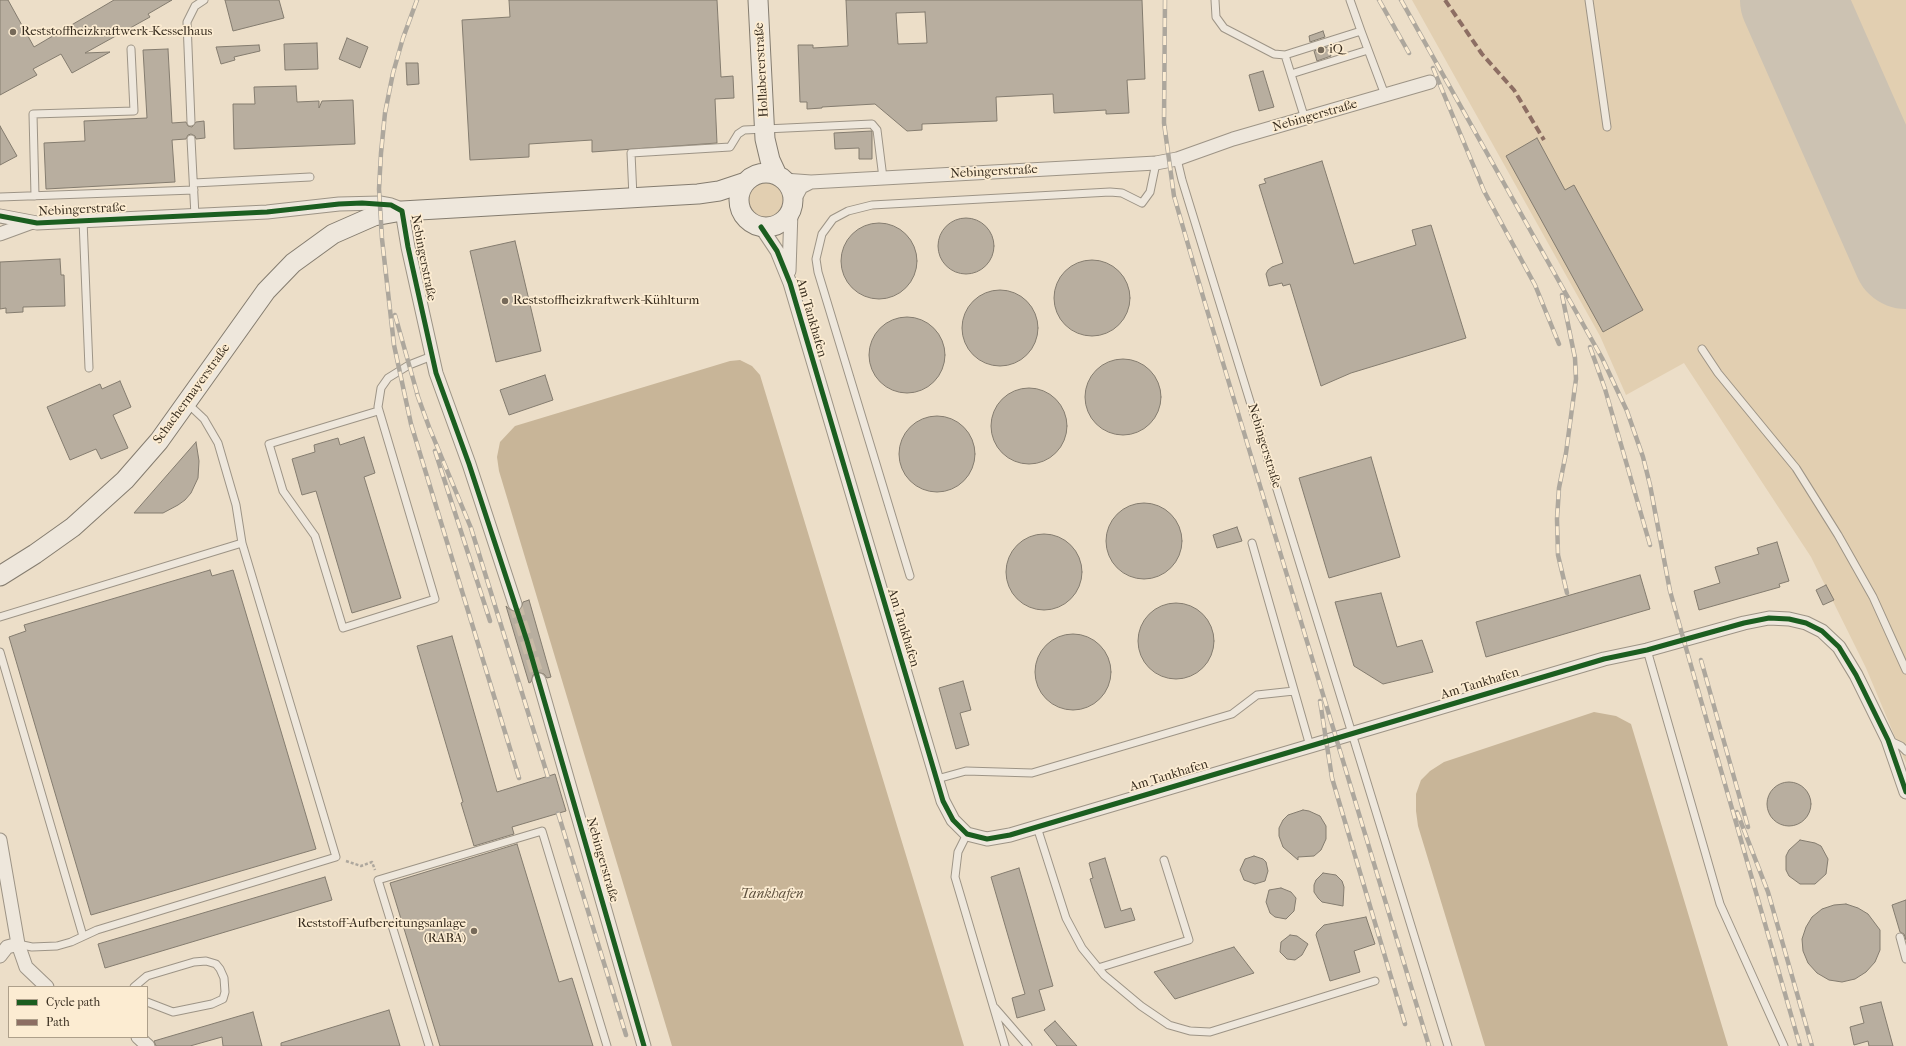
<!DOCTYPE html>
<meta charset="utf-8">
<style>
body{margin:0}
#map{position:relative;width:1906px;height:1046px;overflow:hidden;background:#ecdec8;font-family:"IM FELL French Canon",serif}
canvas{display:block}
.legend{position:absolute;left:8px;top:986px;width:140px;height:52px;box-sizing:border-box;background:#fcecd2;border:1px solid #ad9f8a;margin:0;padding:5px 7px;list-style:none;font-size:12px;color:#372c1e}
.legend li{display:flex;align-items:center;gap:8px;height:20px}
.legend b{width:20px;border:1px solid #ad9f8a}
</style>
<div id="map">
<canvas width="1906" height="1046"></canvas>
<ul class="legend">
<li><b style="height:5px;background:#1b5e20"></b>Cycle path</li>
<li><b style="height:5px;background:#8d6e63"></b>Path</li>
</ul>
</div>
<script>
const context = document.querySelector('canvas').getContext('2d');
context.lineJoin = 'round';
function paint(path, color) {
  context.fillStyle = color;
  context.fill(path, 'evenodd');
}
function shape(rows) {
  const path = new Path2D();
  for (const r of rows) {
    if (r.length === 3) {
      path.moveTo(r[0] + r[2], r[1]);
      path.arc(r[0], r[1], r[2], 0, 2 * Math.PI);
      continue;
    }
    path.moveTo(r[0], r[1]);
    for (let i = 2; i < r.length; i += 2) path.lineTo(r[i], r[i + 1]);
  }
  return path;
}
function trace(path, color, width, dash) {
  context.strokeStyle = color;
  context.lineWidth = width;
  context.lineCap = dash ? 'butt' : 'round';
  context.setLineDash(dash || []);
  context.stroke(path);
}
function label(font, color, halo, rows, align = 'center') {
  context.font = font + ' "IM FELL French Canon",serif';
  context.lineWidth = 3.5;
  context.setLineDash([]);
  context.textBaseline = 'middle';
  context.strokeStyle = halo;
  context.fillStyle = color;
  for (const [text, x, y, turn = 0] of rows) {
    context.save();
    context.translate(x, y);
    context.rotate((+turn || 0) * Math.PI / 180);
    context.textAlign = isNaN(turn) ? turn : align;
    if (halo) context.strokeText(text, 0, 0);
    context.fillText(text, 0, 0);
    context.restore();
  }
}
paint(shape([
 [1412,0,1906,0,1906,763,1866,668,1811,557,1684,363,1626,395,1600,336],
 [767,201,19]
]), '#e2cfb1');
paint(shape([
 [740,360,752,366,760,375,964,1046,672,1046,499,471,497,457,500,442,515,426,730,361],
 [1594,712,1616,716,1631,724,1728,1046,1485,1046,1418,826,1416,811,1416,794,1421,780,1430,771,1444,762]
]), '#c8b598');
trace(shape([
 [1793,0,1906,256]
]), '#ccc2b2', 106);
const building = shape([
 [0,0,8,0,34,47,114,0,172,0,148,14,150,17,85,53,110,52,72,73,61,54,33,69,37,75,0,95,0,0],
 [225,0,279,0,284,18,233,31,225,0],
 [509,0,717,0,721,77,733,76,734,98,715,99,717,143,592,152,592,140,529,144,529,157,470,160,462,20,510,17,509,0],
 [846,0,1142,0,1145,79,1127,80,1129,113,1106,114,1106,110,1054,113,1053,94,996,97,997,121,922,124,922,130,907,131,875,104,822,107,822,108,807,109,807,102,800,102,798,45,813,45,813,48,848,46,846,0],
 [925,12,927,43,898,44,896,13,925,12],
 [1323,31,1325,37,1310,42,1309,36,1323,31],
 [347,38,368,47,360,68,339,59,347,38],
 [317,43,318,69,285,70,284,44,317,43],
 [259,45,260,51,234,57,235,60,221,64,216,47,259,45],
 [1328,47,1331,56,1317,61,1314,51,1328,47],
 [168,49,172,123,186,122,188,126,192,127,196,122,204,121,205,138,196,139,195,136,191,134,188,135,186,139,172,140,175,182,46,189,44,143,85,141,84,121,147,118,143,50,168,49],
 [406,63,418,63,419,84,407,85,406,63],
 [1263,71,1274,107,1259,111,1249,75,1263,71],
 [296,86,297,102,319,101,319,108,322,101,353,100,355,144,234,149,233,104,255,104,254,87,296,86],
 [0,126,17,156,0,165,0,126],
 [872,131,872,159,859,159,859,148,835,149,834,133,872,131],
 [1537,138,1565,190,1574,185,1643,310,1603,332,1506,156,1537,138],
 [1322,161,1354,264,1416,245,1412,230,1431,225,1466,338,1351,373,1321,386,1290,284,1283,286,1282,283,1269,286,1266,274,1268,270,1272,267,1283,263,1259,185,1266,183,1264,179,1322,161],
 [966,246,28],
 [879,261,38],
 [515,241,541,351,496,362,470,251,515,241],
 [60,259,61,275,64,275,65,306,23,307,23,312,6,313,6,308,0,309,0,262,60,259],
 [1092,298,38],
 [1000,328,38],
 [907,355,38],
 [1123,397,38],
 [545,375,553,400,509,415,500,390,545,375],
 [120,381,131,407,113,415,128,448,101,459,96,449,70,460,47,407,100,384,102,389,120,381],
 [1029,426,38],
 [937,454,38],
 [364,437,375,473,364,477,401,598,352,613,316,491,302,495,292,459,315,452,314,445,338,438,340,445,364,437],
 [196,442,199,461,198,478,191,493,185,500,178,505,163,513,134,513,196,442],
 [1371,457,1400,557,1329,578,1299,478,1371,457],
 [1144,541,38],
 [1237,527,1242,541,1217,548,1213,535,1237,527],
 [1044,572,38],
 [1777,542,1789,581,1779,584,1780,587,1699,610,1694,591,1720,583,1715,567,1759,554,1757,548,1777,542],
 [210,570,212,576,233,570,316,849,91,915,9,637,26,631,24,625,210,570],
 [1640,575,1650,609,1486,657,1476,622,1640,575],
 [1826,585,1834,600,1823,605,1816,590,1826,585],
 [1381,593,1397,647,1422,640,1433,672,1383,684,1354,666,1335,602,1381,593],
 [529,600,551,677,547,678,544,674,537,672,533,675,531,682,529,683,506,606,513,612,517,612,521,609,523,602,529,600],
 [1176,641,38],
 [1073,672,38],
 [452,636,497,792,555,774,566,811,512,827,514,834,474,846,461,803,463,802,417,646,452,636],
 [963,681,971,710,960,713,969,745,956,749,939,688,963,681],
 [1789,804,22],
 [1303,810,1309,811,1320,816,1326,826,1326,839,1321,850,1314,856,1298,857,1298,860,1283,847,1279,836,1279,828,1283,820,1288,815,1303,810],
 [1800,840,1815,843,1821,846,1828,859,1826,874,1815,884,1800,884,1789,876,1786,870,1786,856,1789,850,1800,840],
 [517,844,559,982,572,978,593,1046,440,1046,390,883,517,844],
 [1254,856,1263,859,1266,862,1268,871,1265,881,1255,884,1244,880,1240,870,1245,859,1254,856],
 [1105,858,1121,911,1131,908,1135,920,1105,928,1090,879,1093,878,1089,863,1105,858],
 [1019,868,1053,986,1039,990,1045,1010,1017,1018,1012,998,1025,994,991,877,1019,868],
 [1323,873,1336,875,1342,881,1344,887,1343,906,1322,902,1318,898,1314,892,1314,885,1316,880,1323,873],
 [325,877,332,900,105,968,98,944,325,877],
 [1281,888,1291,892,1296,898,1294,911,1286,919,1275,917,1270,913,1266,902,1269,890,1281,888],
 [1906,900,1906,940,1904,934,1900,932,1892,905,1906,900],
 [1846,904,1858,908,1868,914,1880,930,1880,950,1875,962,1866,972,1855,979,1842,982,1829,980,1817,973,1808,963,1803,951,1802,939,1806,927,1812,917,1822,909,1834,905,1846,904],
 [1366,917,1375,944,1354,951,1360,972,1330,981,1316,935,1317,932,1324,925,1366,917],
 [1290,935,1297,936,1308,944,1302,955,1295,960,1287,959,1280,952,1281,942,1290,935],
 [1234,947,1254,973,1175,999,1154,972,1234,947],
 [1881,1002,1893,1046,1869,1046,1868,1041,1854,1045,1850,1027,1864,1023,1860,1007,1881,1002],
 [389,1010,400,1046,281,1046,281,1043,389,1010],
 [253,1012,262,1046,223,1046,222,1037,190,1046,156,1046,154,1041,253,1012],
 [1055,1021,1077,1046,1057,1046,1044,1030,1055,1021]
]);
paint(building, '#b8ae9f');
trace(building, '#847c6f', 1);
trace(shape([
 [515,604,539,680]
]), '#c8baa6', 13, [13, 6]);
const lane = shape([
 [1215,0,1216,17,1224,28,1274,54,1285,55],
 [1350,0,1361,31],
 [1589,0,1607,127],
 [1291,74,1368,50],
 [1305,119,1285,55,1361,31,1385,95],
 [191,122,187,22,195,6,204,0],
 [191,139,195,216],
 [1177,159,1182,180,1448,1046],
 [194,183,310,177],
 [35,196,33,114,134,111,131,49],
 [0,197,194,190],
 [633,197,631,153,730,147,738,134,744,130,872,124,877,130,883,178],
 [83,220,89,368],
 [1702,349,1718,373,1796,468,1838,535,1873,597,1906,670],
 [378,411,269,444,283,491,315,536,343,628,435,599,378,407,381,388,388,378,409,365,432,356],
 [1252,543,1310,746],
 [910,576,818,272,816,259,822,234,833,219,848,211,872,205,1110,192,1122,193,1142,203,1150,192,1156,163],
 [0,617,242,543,236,505,218,443,204,419,187,403],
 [1647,650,1720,904,1784,1046],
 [0,652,83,936],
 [1888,740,1901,746,1906,751],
 [937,779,966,771,1032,773,1232,714,1257,695,1294,691],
 [1037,827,1066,918,1082,948,1104,975,1141,1006,1169,1025,1190,1031,1210,1032,1375,981],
 [967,834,958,852,955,877,1005,1046],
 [1900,937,1906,959],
 [18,944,32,947,57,946,71,942,97,930,336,857,242,543],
 [1098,968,1189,940,1164,860],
 [134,987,147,976,194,962,206,961,216,964,220,969,224,978,225,992,223,999,212,1004,173,1012,147,1002],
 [995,1008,1028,1046],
 [429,1046,378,880,542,831,607,1046]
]);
const street = shape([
 [784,180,811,182,1156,163,1177,159,1233,139,1430,82],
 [793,202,801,187,811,182],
 [0,216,37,223,267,212,339,204,380,203,391,205,399,208,402,211,408,247,436,373,469,464,515,604],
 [761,227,777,251,790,283,943,801,953,820,967,834,987,839,1010,835,1604,659,1647,650,1744,623,1769,618,1789,619,1806,623,1822,631,1839,647,1856,675,1888,740,1906,792],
 [0,234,30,223],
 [789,271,791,211],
 [539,680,644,1046],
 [0,840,18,944,26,967,47,987],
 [0,956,7,947,18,944],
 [138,1037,148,1046]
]);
const secondary = shape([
 [758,0,765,139,770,160,777,175],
 [766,200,27],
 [0,576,35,554,73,527,125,480,159,441,266,291,293,263,333,234,374,216,402,211,698,194,719,191,746,182]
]);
trace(lane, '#9d9486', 9);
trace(street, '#9d9486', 15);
trace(secondary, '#847c6f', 21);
trace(shape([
 [346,861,361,866,372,862,375,870]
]), '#ada79d', 2.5, [3, 2]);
trace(lane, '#eee7dc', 7);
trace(street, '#eee7dc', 13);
trace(secondary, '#eee7dc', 19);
const rail = shape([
 [417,0,403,38,393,73,385,113,381,153,379,189,382,239,394,345,411,424,519,778],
 [1165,0,1164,123,1174,196,1204,300,1429,1046],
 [1379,0,1409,53],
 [1401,0,1602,358,1627,411,1643,457,1650,485,1670,591,1684,641,1800,1046],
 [1433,68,1484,191,1535,285,1559,344],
 [1562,295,1575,358,1576,379,1566,453,1559,488,1557,519,1558,555,1567,593],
 [395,315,419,400],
 [1590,347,1605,389,1650,545],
 [417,394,429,427,471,528,548,777],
 [435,451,490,621],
 [1701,660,1748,827],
 [1320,701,1332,778,1405,1024],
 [1737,812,1768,892,1812,1046],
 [558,813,626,1035]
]);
trace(rail, '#ada79d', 4.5);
trace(rail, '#fcecd2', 3, [9]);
trace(shape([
 [1445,0,1482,54,1514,90,1544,140]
]), '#8d6e63', 4, [8, 4]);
trace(shape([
 [0,216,37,223,267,212,339,204,362,203,391,205,402,211,408,247,436,373,469,464,527,641,644,1046],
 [761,227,777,251,790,283,943,801,953,820,967,834,987,839,1010,835,1604,659,1647,650,1744,623,1769,618,1789,619,1806,623,1822,631,1839,647,1856,675,1888,740,1906,792]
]), '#1b5e20', 5);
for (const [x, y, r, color] of [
 [13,32,4,"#766a5a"],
 [1321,50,4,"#766a5a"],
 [505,301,4,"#766a5a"],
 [474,931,4,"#766a5a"]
]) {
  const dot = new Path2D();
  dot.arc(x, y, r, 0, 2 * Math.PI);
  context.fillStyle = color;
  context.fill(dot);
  trace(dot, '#fcecd2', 1.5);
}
label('13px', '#372c1e', '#fcecd2', [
 ["Reststoffheizkraftwerk-Kesselhaus",21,32],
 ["iQ",1329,50],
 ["Reststoffheizkraftwerk-Kühlturm",513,301],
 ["Reststoff-Aufbereitungsanlage",466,924,"right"],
 ["(RABA)",466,939,"right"]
], 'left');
label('13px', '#372c1e', '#fcecd2', [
 ["Hollabererstraße",762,70,-93],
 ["Nebingerstraße",1315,116,-16],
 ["Nebingerstraße",994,172,-3],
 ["Nebingerstraße",82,210,-3],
 ["Nebingerstraße",423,258,79],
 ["Am Tankhafen",811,318,74],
 ["Schachermayerstraße",192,394,-54],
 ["Nebingerstraße",1264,446,73],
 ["Am Tankhafen",903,628,73],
 ["Am Tankhafen",1480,684,-17],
 ["Am Tankhafen",1169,776,-17],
 ["Nebingerstraße",602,860,74]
]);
label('italic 14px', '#5e503d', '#fcecd2', [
 ["Tankhafen",772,895]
]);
</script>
